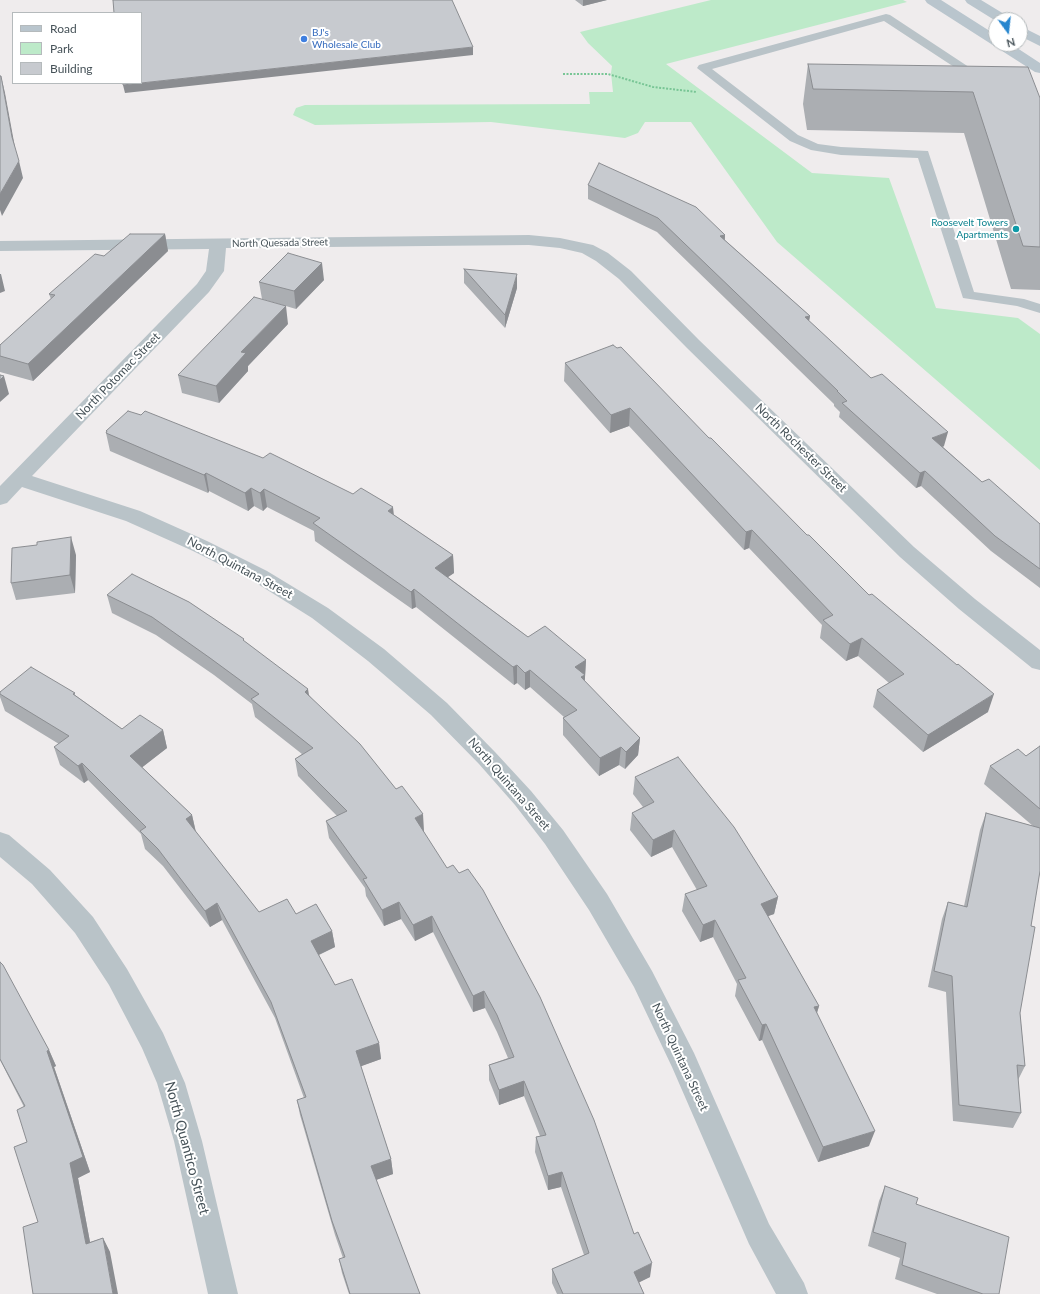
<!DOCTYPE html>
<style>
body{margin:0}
#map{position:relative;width:1040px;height:1294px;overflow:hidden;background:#efeced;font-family:Lato,sans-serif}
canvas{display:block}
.legend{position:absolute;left:12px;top:12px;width:130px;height:72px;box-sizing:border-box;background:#fff;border:1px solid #b5babc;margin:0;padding:5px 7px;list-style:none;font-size:12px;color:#465258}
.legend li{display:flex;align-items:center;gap:8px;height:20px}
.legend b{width:20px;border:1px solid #b5babc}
.north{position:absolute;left:988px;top:12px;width:40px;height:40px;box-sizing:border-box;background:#fff;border:1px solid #b5babc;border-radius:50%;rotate:165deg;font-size:11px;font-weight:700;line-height:16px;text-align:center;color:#465258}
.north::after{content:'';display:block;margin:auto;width:14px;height:18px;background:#2786ce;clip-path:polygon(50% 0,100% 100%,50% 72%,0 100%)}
</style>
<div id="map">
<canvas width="1040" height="1294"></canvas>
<ul class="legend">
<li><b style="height:5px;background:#b9c5cd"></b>Road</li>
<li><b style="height:11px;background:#bdeac9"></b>Park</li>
<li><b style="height:11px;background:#c7cacf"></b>Building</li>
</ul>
<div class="north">N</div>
</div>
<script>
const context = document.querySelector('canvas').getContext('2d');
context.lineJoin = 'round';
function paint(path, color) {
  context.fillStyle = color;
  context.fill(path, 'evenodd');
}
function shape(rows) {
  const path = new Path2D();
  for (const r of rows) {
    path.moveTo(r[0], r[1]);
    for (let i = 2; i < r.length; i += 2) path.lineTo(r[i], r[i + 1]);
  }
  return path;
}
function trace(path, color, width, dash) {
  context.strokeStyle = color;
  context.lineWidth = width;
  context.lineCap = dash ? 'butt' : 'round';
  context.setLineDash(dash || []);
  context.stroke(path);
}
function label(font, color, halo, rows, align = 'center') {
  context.font = font + ' Lato,sans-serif';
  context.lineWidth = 4;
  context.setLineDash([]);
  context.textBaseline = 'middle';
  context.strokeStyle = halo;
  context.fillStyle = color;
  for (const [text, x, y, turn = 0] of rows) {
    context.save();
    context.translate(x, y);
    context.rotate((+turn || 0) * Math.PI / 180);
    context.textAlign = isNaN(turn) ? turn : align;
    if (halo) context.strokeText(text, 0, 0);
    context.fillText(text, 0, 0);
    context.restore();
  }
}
paint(shape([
 [711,0,903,0,907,2,666,64,812,173,889,178,936,308,1018,318,1040,334,1040,470,777,242,691,122,645,122,638,133,625,138,491,122,315,125,293,115,296,108,305,105,590,104,589,92,613,92,611,73,612,66,588,43,580,32]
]), '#bdeac9');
trace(shape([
 [563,74,608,74,653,87,697,92]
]), '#78c595', 2, [2, 1.5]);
paint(shape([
 [886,14,890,15,987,79,985,82,977,82,884,21,712,69,798,135,818,144,841,147,928,151,974,292,1024,299,1040,304,1040,313,1017,306,963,298,918,158,841,155,811,150,790,141,697,68,699,65,886,14]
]), '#b9c3c8');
paint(shape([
 [529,235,560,238,593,245,608,253,631,271,699,340,914,547,975,599,1040,650,1040,670,1032,668,959,609,900,557,687,348,619,279,596,261,582,253,560,248,529,245,226,248,224,271,209,292,32,476,140,511,207,541,267,571,328,608,384,649,447,703,495,752,531,791,563,830,607,894,652,971,694,1053,769,1224,804,1283,808,1294,776,1294,749,1244,672,1067,634,987,589,910,545,844,515,805,479,764,431,715,368,661,312,618,253,581,193,551,126,521,22,487,7,503,0,505,0,486,197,284,206,271,209,249,0,251,0,241,529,235],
 [0,832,9,835,50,870,93,917,127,969,163,1033,185,1083,202,1141,238,1294,208,1294,174,1141,157,1083,142,1048,109,985,75,933,32,884,0,857,0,832]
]), '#b9c3c8');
paint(shape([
 [925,0,941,0,996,35,996,44,1011,44,1040,63,1040,73,1035,72,927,3,925,0],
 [965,0,981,0,1009,17,1011,20,996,21,967,3,965,0],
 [1020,26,1040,36,1040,46,1020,36,1020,26]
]), '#b9c5cd');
paint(shape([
 [575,0,607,0,583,6],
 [808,64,1040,98,1040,290,1011,289,964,133,807,130,803,104],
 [588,185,725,235,725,240,810,316,809,321,944,446,943,447,982,482,1040,524,1040,588,991,551,921,486,916,488,839,417,840,412,834,406,834,404,657,232,588,199],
 [165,234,168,251,33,381,0,372,0,345,51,299,49,294,104,256],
 [464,269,517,288,505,328,464,283],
 [324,280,296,309,262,299,259,282],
 [288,324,248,366,248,371,219,403,182,393,178,375],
 [565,363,709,438,807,535,988,712,923,752,873,707,877,690,889,683,858,656,846,661,820,638,822,625,749,548,744,550,629,426,610,433,564,381],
 [106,431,394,515,453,555,454,573,448,577,528,637,586,660,585,677,585,678,584,681,640,738,638,755,625,769,619,765,599,776,563,735,563,718,564,717,530,687,525,690,517,683,514,685,416,607,412,609,315,541,314,531,267,507,263,511,254,506,248,511,209,491,208,493,110,451,106,433,107,432],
 [76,555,75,593,16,600,11,583],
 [107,595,244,639,244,641,309,695,424,831,424,832,634,1234,650,1277,639,1282,644,1294,557,1294,552,1283,552,1269,584,1255,561,1187,548,1190,535,1152,536,1137,540,1136,524,1096,499,1105,489,1080,489,1065,508,1058,497,1032,485,1008,473,1012,433,932,415,941,401,919,384,926,366,896,365,888,329,838,326,821,337,816,298,776,295,759,302,754,255,717,252,704,214,675,156,635,112,613],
 [0,692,75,693,75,695,122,729,163,730,167,748,142,767,192,815,196,832,259,912,296,914,332,931,335,947,319,955,335,985,379,1043,381,1059,361,1066,391,1159,393,1174,376,1180,420,1294,349,1294,342,1273,339,1259,343,1258,335,1235,300,1115,297,1100,304,1098,275,1018,222,920,210,927,163,866,145,849,141,834,88,780,84,783,60,765,54,747,59,744,5,711,0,697],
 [1040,746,1040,871,1031,926,1020,1013,1025,1066,1018,1080,1021,1113,1013,1128,953,1121,946,992,928,987,942,919,948,902,964,906,980,830,986,813,1033,826,984,784,990,766,1026,756],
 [635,777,778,897,774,914,768,916,819,1006,817,1013,869,1146,818,1162,762,1040,759,1041,735,996,737,984,713,937,700,942,682,911,685,894,697,890,672,847,651,857,630,830,632,813,643,807,633,794],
 [0,962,49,1050,56,1066,54,1067,90,1172,78,1178,90,1242,103,1238,110,1252,38,1222,27,1142,24,1107,0,1060],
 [885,1186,916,1204,999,1294,937,1294,895,1279,900,1258,868,1246,879,1201]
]), '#abaeb2');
paint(shape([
 [583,0,607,0,583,6],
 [473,47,473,55,125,93,123,85],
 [1,76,5,93,16,153,12,137],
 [19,161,23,178,2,216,0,210,0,194],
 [165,234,168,251,33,381,28,364],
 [725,235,724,249,720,236],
 [322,263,324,280,296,309,294,291],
 [0,274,1,274,5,291,0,293],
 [517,274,517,288,505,328,505,315],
 [286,306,288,324,248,366,248,371,219,403,216,386,241,352],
 [810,316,807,330,805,317],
 [4,376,9,394,0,402,0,380],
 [630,408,629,426,610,433,611,415],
 [948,432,944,446,929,452,932,438],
 [925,471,921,486,916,488,920,473],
 [206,473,209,491,208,493,204,475],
 [251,488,254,506,248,511,245,493],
 [264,489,267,507,263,511,260,493],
 [393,507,395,525,388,511],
 [752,530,749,548,744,550,746,532],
 [71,537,76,555,75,593,70,575],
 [453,555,454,573,436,585,435,568],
 [414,589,416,607,412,609,411,592],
 [862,638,858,656,846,661,850,644],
 [586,660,585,677,585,678,584,693,575,667],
 [517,665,517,683,514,685,513,667],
 [530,670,530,687,525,690,525,673],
 [308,689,311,707,305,692],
 [994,694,988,712,923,752,928,735],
 [163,730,167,748,135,773,130,756],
 [640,738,638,755,625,769,626,752],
 [621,747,619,765,599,776,600,758],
 [82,763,88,780,84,783,78,766],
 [423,814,424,831,416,836,415,818],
 [192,815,196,833,186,819],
 [674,830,672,847,651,857,653,840],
 [778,897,774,914,757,920,761,904],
 [399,902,401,919,384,926,382,910],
 [217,903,222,920,210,927,205,911],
 [432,916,433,932,415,941,413,925],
 [715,920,713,937,700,942,703,925],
 [332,931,335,947,314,957,311,941],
 [484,991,485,1008,473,1012,473,996],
 [819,1006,814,1022,814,1007],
 [766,1024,762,1040,759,1041,762,1025],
 [379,1043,381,1059,359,1067,356,1051],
 [49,1050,56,1066,54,1067,90,1172,78,1178,93,1258,86,1244,47,1051],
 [524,1081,524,1096,499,1105,499,1090],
 [875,1131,869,1146,818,1162,823,1147],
 [391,1159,393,1174,373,1181,371,1166],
 [562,1172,561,1187,548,1190,548,1176],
 [103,1238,110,1252,118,1294,113,1294],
 [652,1263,650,1277,632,1286,634,1272]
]), '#8b8d91');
const building = shape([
 [113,0,452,0,473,47,141,83,141,13,114,13,113,0],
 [808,64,1028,67,1040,98,1040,247,1023,246,973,92,813,89,808,64],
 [0,76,1,76,12,137,19,161,0,194,0,76],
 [123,83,140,83,123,85,123,83],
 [599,163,696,207,725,235,720,236,810,316,805,317,871,378,882,374,948,432,932,438,982,482,989,479,1040,524,1040,569,995,536,925,471,920,473,842,403,847,401,837,391,838,391,658,218,588,185,599,163],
 [130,234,165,234,28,364,0,356,0,345,55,295,49,294,95,254,104,256,130,234],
 [288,253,322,263,294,291,259,282,288,253],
 [464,269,517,274,505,315,464,269],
 [254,297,286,306,241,352,246,353,216,386,178,375,254,297],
 [613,345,617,348,621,347,709,438,711,438,807,535,809,535,869,595,872,594,957,665,958,664,994,694,928,735,877,690,904,674,862,638,850,644,823,620,833,615,752,530,746,532,630,408,611,415,565,363,613,345],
 [0,375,4,376,0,380,0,375],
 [128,411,141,415,145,411,263,458,270,453,353,494,361,488,393,507,388,511,453,555,435,568,528,637,545,626,586,660,575,667,585,675,581,677,640,738,626,752,621,747,600,758,563,718,577,710,530,670,525,673,517,665,513,667,414,589,411,592,313,523,320,518,264,489,260,493,251,488,245,493,206,473,204,475,106,433,107,431,106,431,128,411],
 [71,537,70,575,11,583,12,548,37,545,37,542,71,537],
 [132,574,189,602,244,639,243,640,308,689,305,692,360,744,396,789,402,786,423,814,415,818,447,868,453,865,459,873,468,869,483,890,540,997,594,1120,634,1234,638,1232,652,1263,634,1272,644,1294,563,1294,552,1269,589,1253,562,1172,548,1176,536,1137,546,1135,524,1081,499,1090,489,1065,514,1057,497,1015,484,991,473,996,432,916,413,925,399,902,382,910,363,879,367,878,326,821,347,811,295,759,313,748,251,699,259,694,210,658,152,617,107,595,132,574],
 [31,667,75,693,73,694,122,729,140,715,163,730,130,756,192,815,186,819,259,912,287,899,296,914,316,904,332,931,311,941,335,985,352,979,379,1043,356,1051,391,1159,371,1166,420,1294,350,1294,339,1259,345,1257,332,1221,297,1100,306,1097,271,1002,217,903,205,911,158,849,140,831,146,827,82,763,78,766,54,747,69,736,0,694,0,692,31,667],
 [1040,746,1040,809,990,766,1018,749,1026,756,1040,746],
 [678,757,734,827,778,897,761,904,819,1006,814,1007,875,1131,823,1147,766,1024,762,1025,738,980,746,978,715,920,703,925,685,894,707,886,674,830,653,840,632,813,654,802,635,777,678,757],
 [986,813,1040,828,1040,871,1031,926,1035,927,1020,1013,1025,1066,1017,1065,1021,1113,959,1105,952,976,934,971,948,902,967,907,986,813],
 [0,962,3,965,49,1050,47,1051,83,1157,70,1163,86,1244,103,1238,113,1294,33,1294,23,1227,38,1222,14,1147,27,1142,17,1110,25,1106,0,1059,0,962],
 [885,1186,918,1198,916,1204,1009,1237,999,1294,983,1294,902,1265,906,1243,873,1232,885,1186]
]);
paint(building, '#c7cacf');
trace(building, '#8b8d91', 1);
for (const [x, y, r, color] of [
 [304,39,4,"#3f7fe0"],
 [1016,229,4,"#0f9aa8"]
]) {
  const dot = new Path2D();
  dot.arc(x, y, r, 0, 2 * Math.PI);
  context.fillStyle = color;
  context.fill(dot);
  trace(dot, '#fff', 1.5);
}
label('10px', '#366cbe', '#fff', [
 ["BJ's",312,33],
 ["Wholesale Club",312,45]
], 'left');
label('10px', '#0d838f', '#fff', [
 ["Roosevelt Towers",1008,223],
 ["Apartments",1008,235]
], 'right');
label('10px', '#465258', '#fff', [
 ["North Quesada Street",280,243,-1]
]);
label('12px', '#465258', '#fff', [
 ["North Potomac Street",118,376,-46],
 ["North Rochester Street",801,448,44],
 ["North Quintana Street",240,568,28],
 ["North Quintana Street",509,784,49],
 ["North Quintana Street",680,1057,65]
]);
label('14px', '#465258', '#fff', [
 ["North Quantico Street",187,1148,75]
]);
</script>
